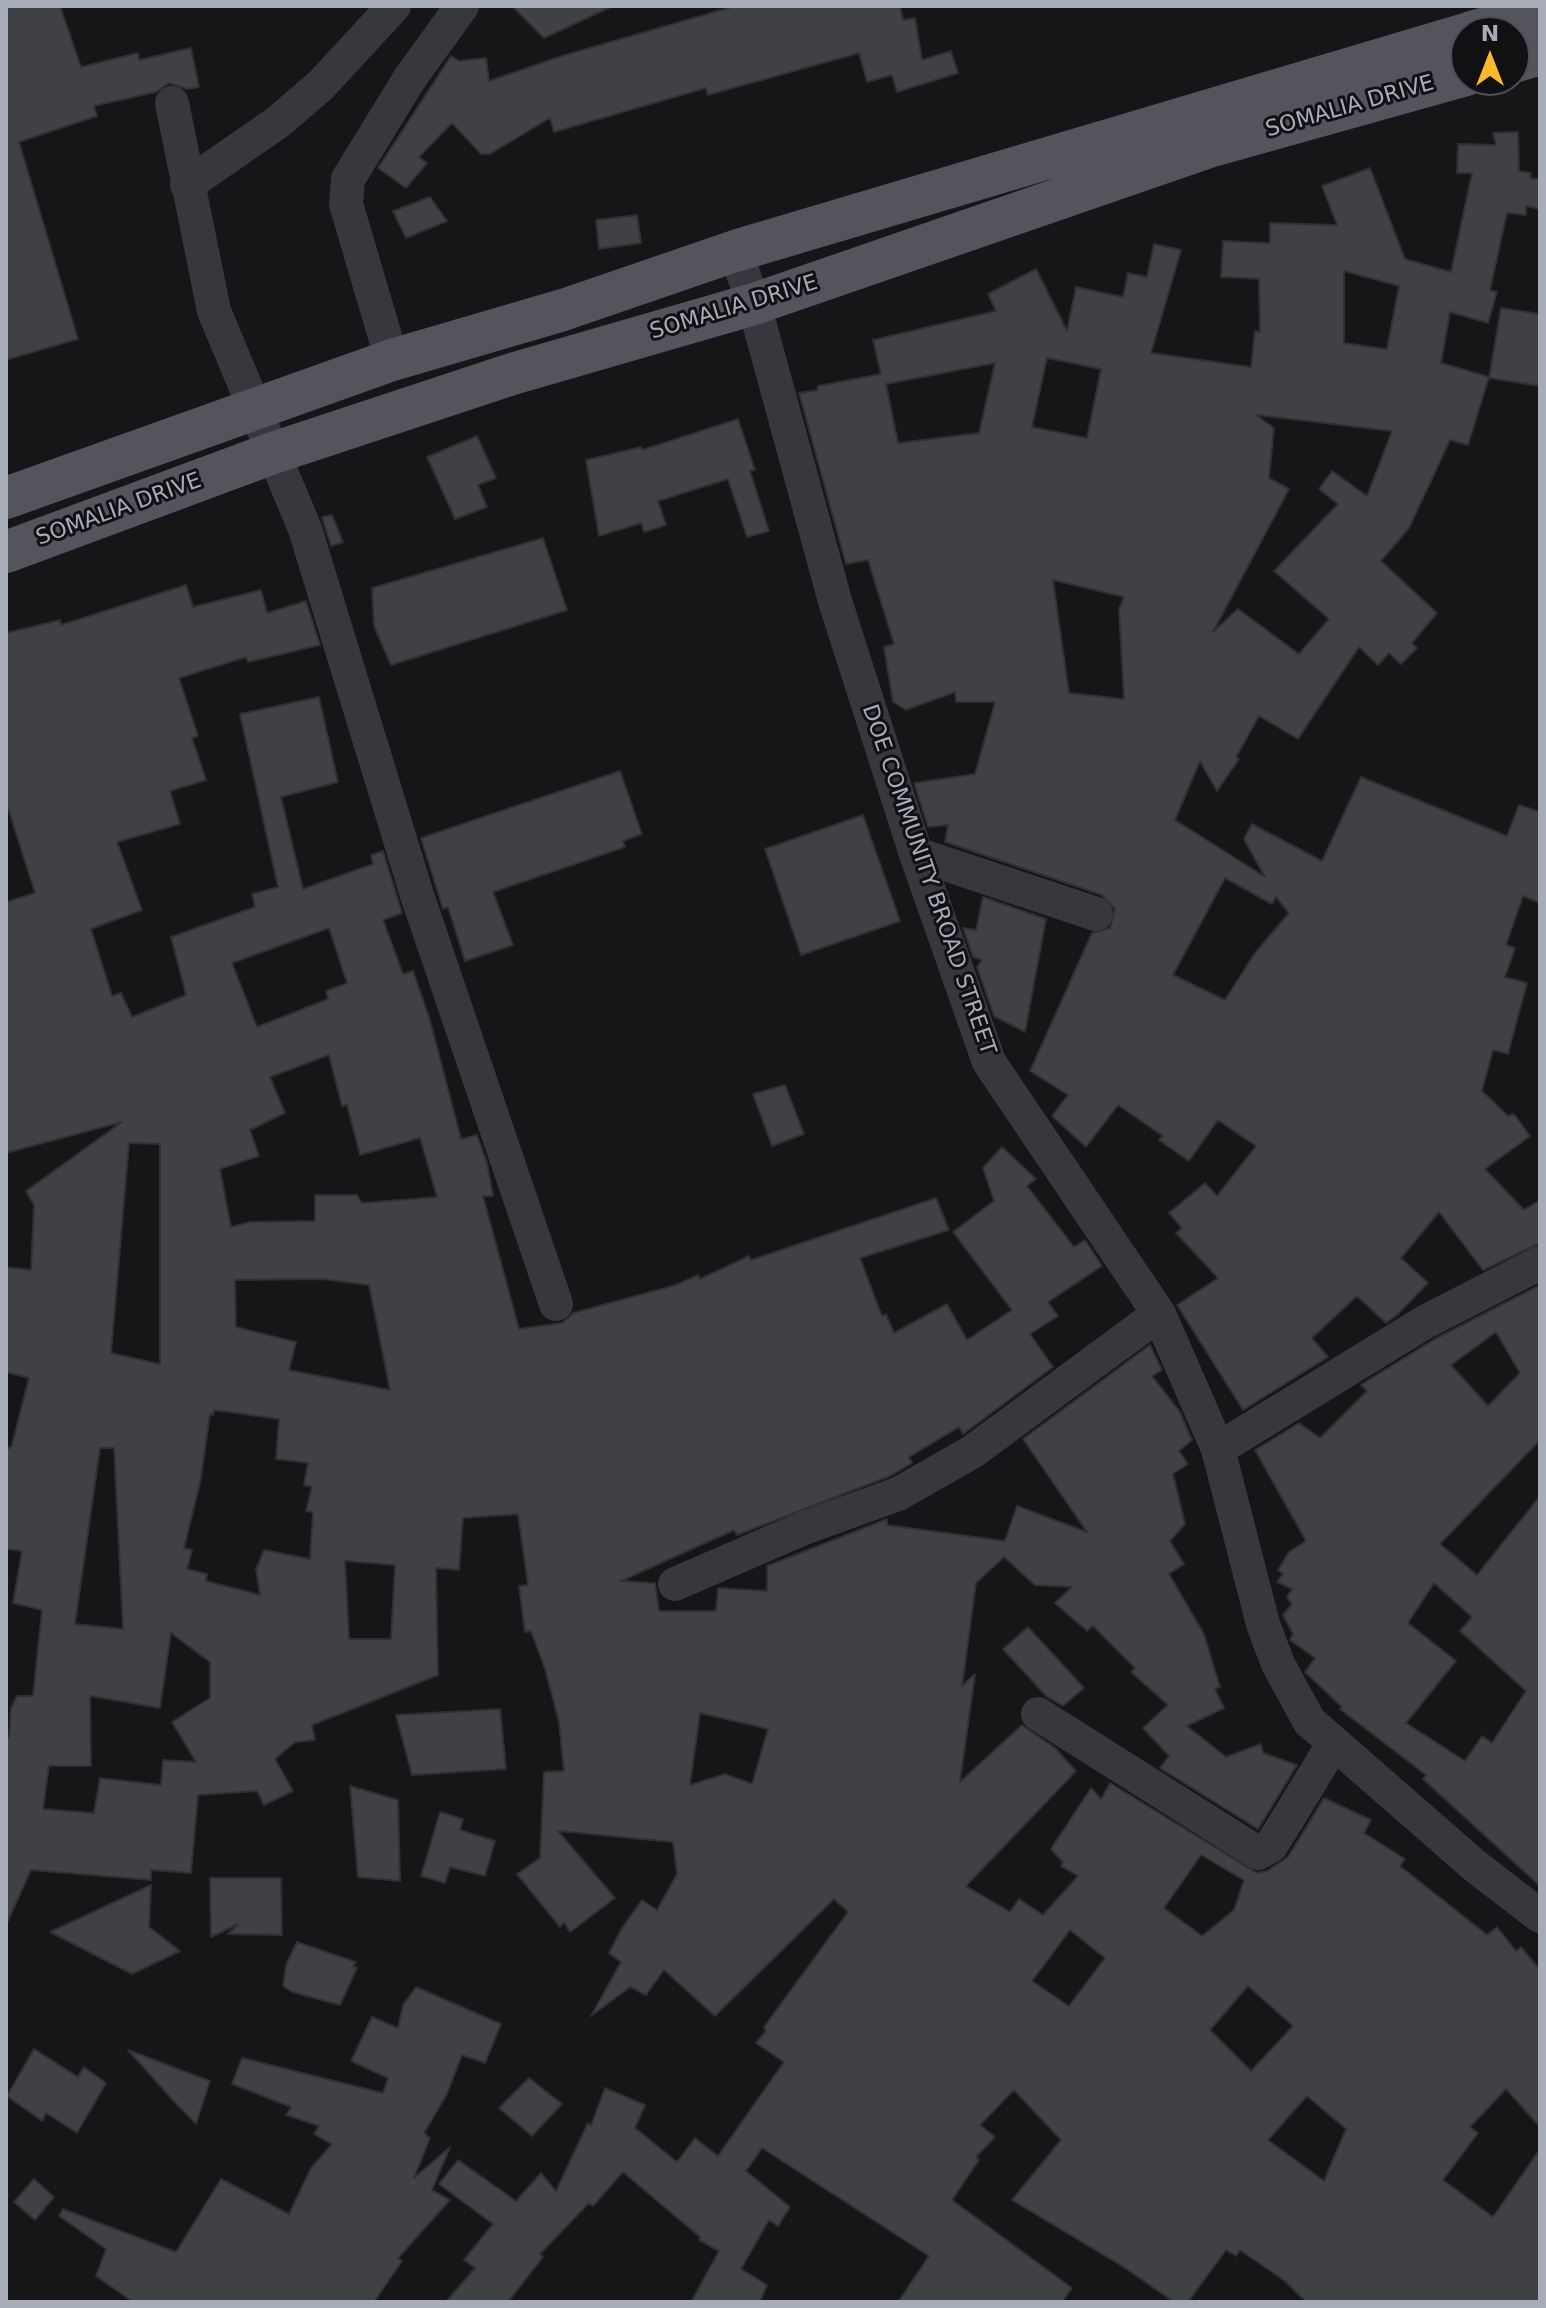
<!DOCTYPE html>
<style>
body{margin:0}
#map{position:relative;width:1546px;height:2308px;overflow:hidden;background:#161618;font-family:"DejaVu Sans",sans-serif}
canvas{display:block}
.frame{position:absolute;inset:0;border:8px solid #a7acb9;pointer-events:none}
.north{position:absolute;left:1450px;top:16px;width:80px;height:80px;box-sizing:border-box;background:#111113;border:2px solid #4d4f55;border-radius:50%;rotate:0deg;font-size:22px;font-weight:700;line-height:32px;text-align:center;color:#a7acb9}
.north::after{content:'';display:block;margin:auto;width:28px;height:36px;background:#fbb92b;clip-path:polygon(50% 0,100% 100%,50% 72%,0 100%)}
</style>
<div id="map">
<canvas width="1546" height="2308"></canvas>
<div class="frame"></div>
<div class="north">N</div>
</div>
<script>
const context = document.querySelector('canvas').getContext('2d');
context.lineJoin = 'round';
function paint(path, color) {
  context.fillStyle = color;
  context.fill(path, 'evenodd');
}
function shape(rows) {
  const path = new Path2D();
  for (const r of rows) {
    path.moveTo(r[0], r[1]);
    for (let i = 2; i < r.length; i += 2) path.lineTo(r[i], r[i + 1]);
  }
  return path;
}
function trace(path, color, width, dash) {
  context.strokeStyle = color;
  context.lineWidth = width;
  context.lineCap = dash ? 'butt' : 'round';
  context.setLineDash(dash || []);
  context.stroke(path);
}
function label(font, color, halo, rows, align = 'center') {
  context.font = font + ' "DejaVu Sans",sans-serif';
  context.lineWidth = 6;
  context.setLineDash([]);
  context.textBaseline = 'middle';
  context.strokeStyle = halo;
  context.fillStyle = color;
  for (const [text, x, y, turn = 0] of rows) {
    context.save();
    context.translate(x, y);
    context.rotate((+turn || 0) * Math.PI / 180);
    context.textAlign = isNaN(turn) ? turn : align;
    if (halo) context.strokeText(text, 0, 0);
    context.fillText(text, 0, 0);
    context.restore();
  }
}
const building = shape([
 [6,6,60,6,81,67,138,53,139,60,191,48,199,87,187,89,169,83,156,92,94,106,97,116,19,142,78,339,6,360,6,6],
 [512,6,613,6,544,38,512,6],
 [735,6,900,6,903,20,915,18,922,60,951,51,958,73,897,92,892,75,867,82,859,53,708,95,706,88,554,132,550,118,490,154,481,154,452,123,419,157,427,163,406,188,378,168,451,56,459,61,486,58,489,81,562,56,735,6],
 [1518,132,1519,171,1531,173,1530,178,1540,179,1540,209,1526,206,1526,215,1507,213,1490,290,1497,292,1488,323,1450,312,1441,363,1489,377,1468,445,1450,440,1409,528,1381,561,1437,613,1412,643,1417,648,1401,664,1389,653,1378,665,1359,647,1298,739,1259,716,1236,757,1239,759,1217,791,1200,761,1175,820,1265,877,1244,839,1252,824,1322,861,1361,777,1507,836,1519,805,1540,812,1540,903,1523,896,1506,945,1515,948,1505,977,1527,983,1508,1054,1493,1050,1482,1091,1508,1116,1514,1114,1530,1136,1485,1169,1524,1210,1540,1200,1540,1243,1483,1270,1439,1212,1401,1258,1428,1283,1397,1315,1386,1323,1357,1296,1312,1338,1328,1357,1243,1410,1177,1305,1218,1278,1176,1233,1182,1228,1169,1213,1205,1183,1217,1196,1256,1146,1218,1120,1189,1161,1159,1140,1163,1136,1118,1105,1086,1147,1052,1116,1068,1095,1030,1071,1092,933,1110,928,1115,909,1102,895,945,842,948,825,928,827,914,783,975,774,995,702,956,702,955,692,906,710,893,702,884,647,894,644,868,560,846,564,799,393,818,390,818,386,881,374,873,340,996,311,988,294,1036,269,1067,331,1076,287,1123,297,1128,273,1147,277,1154,244,1181,250,1151,353,1251,367,1255,331,1260,332,1259,279,1221,277,1223,241,1270,243,1270,223,1337,225,1322,186,1370,168,1405,259,1451,272,1472,173,1457,173,1458,144,1496,145,1493,133,1518,132],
 [1344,271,1399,286,1387,349,1344,343,1344,271],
 [1047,358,1101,369,1087,438,1032,427,1047,358],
 [995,363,979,433,898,443,886,384,995,363],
 [1256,415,1392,431,1367,496,1332,471,1319,489,1338,504,1274,571,1329,619,1299,654,1238,609,1213,632,1289,489,1269,478,1274,428,1256,415],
 [1053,580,1124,597,1119,609,1124,699,1069,693,1053,580],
 [1225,878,1272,904,1276,897,1289,913,1255,953,1225,1000,1173,975,1225,878],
 [430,197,447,221,406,238,393,211,430,197],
 [637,215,641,243,599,249,596,220,637,215],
 [1501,308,1540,314,1540,386,1489,378,1501,308],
 [738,419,755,470,750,471,769,531,747,537,728,479,658,501,666,525,644,532,641,523,599,536,586,460,641,447,642,450,738,419],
 [477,436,496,478,478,485,487,507,455,519,427,457,477,436],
 [332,515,343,542,331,546,322,517,332,515],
 [543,538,567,610,391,665,374,626,372,588,543,538],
 [186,585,193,607,261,590,267,613,306,601,320,645,248,662,246,657,179,678,198,736,192,738,206,780,170,791,180,824,117,842,142,910,91,929,112,996,121,993,132,1017,186,995,171,937,255,907,252,894,278,887,240,714,319,697,338,782,281,797,303,889,373,864,371,855,383,851,402,913,383,920,403,974,413,971,430,1020,461,1139,477,1135,487,1163,493,1196,483,1196,519,1329,562,1323,573,1313,676,1285,698,1275,700,1279,749,1256,751,1260,936,1198,949,1230,860,1258,882,1316,886,1314,894,1333,947,1304,967,1340,1012,1310,953,1232,994,1201,983,1168,1002,1147,1036,1179,1027,1186,1074,1247,1085,1240,1102,1266,1048,1302,1058,1316,1030,1334,1053,1367,963,1434,959,1427,909,1457,912,1463,890,1476,737,1535,734,1530,621,1581,655,1583,659,1611,716,1611,718,1588,767,1591,767,1566,887,1519,887,1525,1005,1541,1017,1506,1087,1532,1023,1439,1150,1345,1162,1370,1152,1376,1180,1412,1192,1440,1179,1451,1188,1464,1173,1474,1185,1524,1170,1541,1184,1564,1169,1574,1204,1634,1220,1687,1215,1689,1224,1708,1187,1726,1226,1757,1261,1744,1263,1753,1297,1765,1258,1829,1160,1768,1169,1756,1143,1728,1168,1705,1131,1672,1135,1668,1093,1626,1087,1631,1055,1603,1072,1587,1035,1585,1004,1557,976,1583,962,1686,975,1674,960,1782,1022,1725,1055,1748,1076,1771,966,1886,1010,1912,1019,1899,1043,1915,1078,1876,1061,1866,1063,1862,1051,1849,1091,1788,1101,1799,1110,1783,1257,1873,1267,1871,1288,1857,1324,1798,1371,1820,1364,1833,1405,1859,1400,1866,1487,1935,1497,1927,1516,1951,1521,1947,1540,1970,1540,2127,1506,2089,1470,2127,1478,2133,1443,2180,1493,2217,1540,2149,1540,2302,1306,2302,1285,2281,1240,2250,1236,2256,1226,2250,1188,2302,1174,2302,1122,2266,1012,2200,1061,2140,1014,2090,980,2125,995,2137,976,2157,979,2160,952,2200,1072,2288,1062,2302,898,2302,929,2256,762,2148,746,2171,790,2207,778,2226,769,2220,741,2269,767,2285,760,2302,691,2302,719,2251,699,2240,700,2237,623,2172,593,2206,589,2203,540,2254,543,2257,508,2302,446,2302,475,2268,464,2260,493,2224,439,2184,458,2160,516,2201,541,2173,556,2191,588,2123,591,2126,605,2088,645,2105,635,2128,677,2162,695,2138,718,2156,784,2062,756,2043,766,2031,764,2027,848,1912,834,1899,715,2016,664,1970,646,1995,630,1987,591,2016,621,1962,609,1953,622,1928,642,1900,657,1910,677,1874,673,1842,558,1831,615,1898,570,1932,564,1922,560,1927,517,1874,540,1858,544,1772,564,1771,559,1722,545,1669,531,1631,525,1632,519,1586,528,1585,518,1514,463,1518,459,1570,436,1568,438,1675,312,1725,315,1740,295,1742,275,1759,293,1791,264,1805,257,1791,198,1795,191,1873,151,1870,151,1880,31,1870,6,1925,6,1738,9,1737,11,1708,17,1696,33,1696,42,1610,13,1603,22,1551,6,1549,6,1447,11,1448,29,1378,6,1372,6,1267,31,1270,34,1205,26,1191,122,1122,6,1153,6,902,35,893,6,802,6,633,60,620,61,625,186,585],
 [329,928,347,983,326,991,328,999,257,1027,232,963,329,928],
 [329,1055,342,1106,347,1105,360,1155,420,1138,437,1197,362,1203,357,1195,315,1195,315,1221,250,1222,231,1227,220,1169,259,1156,250,1130,285,1113,270,1077,329,1055],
 [129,1143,160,1144,160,1364,111,1353,129,1143],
 [321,1279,369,1285,390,1390,289,1370,296,1342,236,1327,235,1280,321,1279],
 [214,1410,279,1419,276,1459,308,1463,304,1485,312,1487,306,1511,313,1512,310,1559,264,1550,256,1569,260,1595,206,1581,207,1574,187,1569,192,1550,184,1548,200,1483,210,1414,213,1415,214,1410],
 [100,1448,114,1448,123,1629,75,1624,100,1448],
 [345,1561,395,1565,391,1639,349,1639,345,1561],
 [171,1633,210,1662,210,1698,172,1722,196,1762,163,1760,161,1785,100,1778,94,1813,43,1809,49,1766,91,1766,90,1696,160,1708,171,1633],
 [700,1713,768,1729,752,1784,725,1774,690,1785,700,1713],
 [1201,1855,1244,1880,1234,1910,1202,1936,1164,1908,1201,1855],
 [1070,1930,1105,1958,1069,2006,1032,1981,1070,1930],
 [1248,1986,1293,2026,1251,2071,1210,2030,1248,1986],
 [1307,2096,1346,2129,1324,2181,1268,2140,1307,2096],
 [620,771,642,834,623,841,625,847,493,892,513,945,465,961,448,907,443,909,421,838,620,771],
 [863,815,900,921,801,955,765,849,863,815],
 [983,897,1046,919,1025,1032,994,1016,977,967,982,960,973,957,963,928,976,930,983,897],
 [785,1085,804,1134,772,1146,753,1094,785,1085],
 [1540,1285,1540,1440,1440,1544,1477,1575,1540,1496,1540,1886,1423,1779,1426,1775,1340,1709,1342,1707,1305,1672,1315,1658,1290,1640,1293,1634,1283,1615,1292,1604,1287,1597,1292,1589,1277,1582,1283,1574,1278,1570,1289,1552,1306,1541,1255,1450,1299,1423,1320,1438,1367,1391,1361,1385,1367,1381,1435,1339,1540,1285],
 [1496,1332,1520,1373,1488,1406,1451,1365,1496,1332],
 [1434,1583,1472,1617,1460,1631,1526,1691,1492,1743,1482,1736,1465,1761,1406,1723,1456,1661,1408,1623,1434,1583],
 [1028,1627,1084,1688,1063,1706,1046,1696,1003,1649,1028,1627],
 [500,1709,506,1769,412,1775,396,1715,500,1709],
 [350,1786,398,1800,400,1881,358,1877,350,1786],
 [440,1812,463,1819,460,1830,495,1841,485,1876,450,1867,445,1883,421,1876,440,1812],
 [210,1878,281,1878,282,1935,228,1934,238,1924,211,1937,210,1878],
 [151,1885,149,1927,180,1951,132,1974,50,1932,151,1885],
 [297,1942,356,1962,353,1966,357,1968,340,2005,292,1992,283,1986,286,1965,297,1942],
 [416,1987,501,2024,485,2063,462,2055,447,2094,424,2133,430,2138,414,2178,450,2147,432,2190,450,2200,398,2258,402,2261,374,2302,133,2302,96,2276,106,2249,59,2216,63,2209,176,2252,221,2179,289,2214,311,2168,332,2144,314,2134,319,2126,286,2115,291,2107,232,2084,242,2058,383,2093,388,2078,351,2061,372,2017,398,2028,403,2005,416,1987],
 [34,2049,78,2077,84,2067,106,2083,77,2133,46,2113,42,2121,7,2096,34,2049],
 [128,2050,210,2081,196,2124,171,2098,128,2050],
 [529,2078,562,2104,532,2136,499,2108,529,2078],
 [34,2179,54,2197,35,2220,14,2202,34,2179]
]);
paint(building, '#404145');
trace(building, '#303034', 2);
trace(shape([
 [172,103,214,311,305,529,417,895,556,1304],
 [187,185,278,122,321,85,394,6],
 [735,251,754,304,835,601,916,854,989,1062,1159,1314,1218,1449,1263,1624,1278,1664,1309,1721,1475,1866,1540,1916],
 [392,360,346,204,348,179,410,78,462,6],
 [916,854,1096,914],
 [1218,1449,1425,1322,1540,1263],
 [675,1584,804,1528,898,1494,972,1452,1159,1314],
 [1038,1714,1258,1853,1271,1846,1334,1743]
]), '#37383d', 34);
trace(shape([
 [1471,32,1540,13],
 [1514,62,1540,54],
 [6,498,392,360,563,310,735,251,1466,34],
 [6,552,273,453,512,374,754,304,1212,146,1466,75]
]), '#53545c', 42);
label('22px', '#a7acb9', '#111113', [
 ["SOMALIA DRIVE",1350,107,-16],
 ["SOMALIA DRIVE",734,308,-17],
 ["SOMALIA DRIVE",119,510,-20],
 ["DOE COMMUNITY BROAD STREET",928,880,71]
]);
</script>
